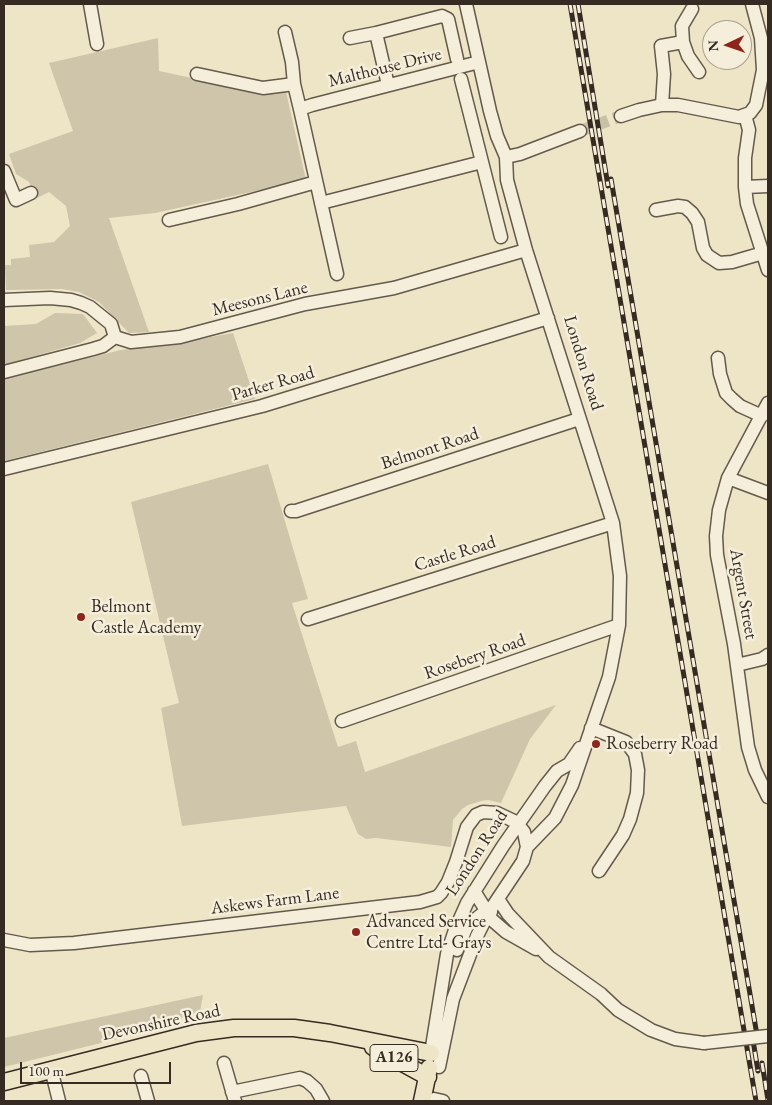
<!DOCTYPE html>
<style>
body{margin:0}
#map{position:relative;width:772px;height:1105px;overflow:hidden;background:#eee5c7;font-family:"EB Garamond",serif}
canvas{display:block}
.frame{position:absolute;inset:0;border:5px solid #362b23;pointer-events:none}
.north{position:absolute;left:702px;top:20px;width:50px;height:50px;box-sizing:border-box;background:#f4eedb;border:1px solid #a8a091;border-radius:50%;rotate:267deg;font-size:14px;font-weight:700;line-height:20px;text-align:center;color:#362b23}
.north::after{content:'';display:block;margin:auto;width:18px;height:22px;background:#8f2418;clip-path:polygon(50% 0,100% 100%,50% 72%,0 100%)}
.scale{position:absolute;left:20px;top:1062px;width:151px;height:22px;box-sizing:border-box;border:2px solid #362b23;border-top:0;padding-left:6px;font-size:15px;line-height:18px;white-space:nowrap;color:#362b23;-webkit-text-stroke:4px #f4eedb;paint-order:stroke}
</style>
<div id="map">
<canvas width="772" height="1105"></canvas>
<div class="frame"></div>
<div class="north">N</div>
<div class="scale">100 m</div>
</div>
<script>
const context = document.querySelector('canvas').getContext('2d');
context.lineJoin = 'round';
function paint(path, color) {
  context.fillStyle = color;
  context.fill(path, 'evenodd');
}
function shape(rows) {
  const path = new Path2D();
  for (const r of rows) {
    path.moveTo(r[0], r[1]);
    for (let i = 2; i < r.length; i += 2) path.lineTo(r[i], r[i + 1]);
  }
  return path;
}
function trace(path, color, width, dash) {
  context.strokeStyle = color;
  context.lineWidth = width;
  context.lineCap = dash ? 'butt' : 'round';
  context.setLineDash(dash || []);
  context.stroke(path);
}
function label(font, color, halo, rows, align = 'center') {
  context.font = font + ' "EB Garamond",serif';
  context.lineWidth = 5;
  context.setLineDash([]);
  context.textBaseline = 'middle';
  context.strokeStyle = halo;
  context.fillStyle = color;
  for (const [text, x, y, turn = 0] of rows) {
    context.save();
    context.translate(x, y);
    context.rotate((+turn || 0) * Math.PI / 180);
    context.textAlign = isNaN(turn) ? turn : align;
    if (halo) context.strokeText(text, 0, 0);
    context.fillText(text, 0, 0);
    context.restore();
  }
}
paint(shape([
 [158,38,159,71,262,93,286,92,306,180,155,213,109,218,149,332,129,333,99,302,79,292,62,289,6,290,5,265,11,265,11,259,30,257,29,245,54,242,70,226,66,206,49,192,37,198,29,182,16,174,9,154,73,131,49,63],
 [55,313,83,314,97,333,80,343,4,365,4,326,36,324],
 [233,333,255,399,4,461,4,379,121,350,171,344],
 [268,464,308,599,292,603,338,747,356,741,365,772,556,705,530,739,501,803,488,800,481,801,468,805,462,809,453,820,451,847,376,838,366,839,358,834,346,806,182,826,161,708,179,703,131,502],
 [203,995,200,1012,133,1035,4,1067,4,1038]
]), '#cfc5ab');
trace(shape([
 [580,131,621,116]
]), '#c9c0a6', 12, [12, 6]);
const minor = shape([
 [90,4,97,44],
 [692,9,682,26,683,42,688,56,699,72],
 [285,32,292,62,294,84,300,109,337,274],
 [376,33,442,16,448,19,457,59],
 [350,38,376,33,388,85],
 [197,74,263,88,294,84],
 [461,79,501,237],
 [662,105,664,74,661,46,683,42],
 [300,109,312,105,479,62],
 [745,115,749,130,745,158,745,187,747,204,768,270],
 [621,116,639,110,662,105,678,105,739,117,750,113,756,105,763,70,761,38,752,4],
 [506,157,520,154,580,131],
 [4,171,16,200,31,193],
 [745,187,768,186],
 [321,203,482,162],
 [656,210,678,206,685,207,692,213,698,222,703,248,707,255,719,263,732,262,763,253],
 [169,220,238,204,316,182],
 [4,300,50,298,71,300,81,303,90,307,111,324,115,337],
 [115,337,131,342,180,337,305,304,394,288,526,250],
 [718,358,720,374,726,393,732,399,740,406,762,416],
 [4,372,93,349,103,346,115,337],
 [768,403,728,478,719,510,716,536,717,555,734,644,748,747,755,770,768,797],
 [4,469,262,406,548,318],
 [728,478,768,493],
 [291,511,296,511,579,419],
 [308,619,613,523],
 [737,665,762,659,768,655],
 [342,721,619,625],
 [591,728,626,742,635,754,638,770,637,793,630,819,623,835,599,871],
 [474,891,484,907,489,912,491,919,506,932,536,949],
 [498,899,508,914,549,957,601,994,618,1010,651,1030,675,1039,704,1043],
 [4,940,30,945,74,943,420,902,437,897,441,893,448,882,456,862,467,827,476,815,483,812,497,813,516,822,524,832,527,847],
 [457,950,467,926,482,914,491,912],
 [431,1053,447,954,455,930,467,903,503,846,545,786,557,771,569,764,580,748],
 [224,1063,235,1101],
 [439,1067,453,999,477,936,489,912,523,861,527,847,555,818,572,785,609,677,619,625,620,576,613,523,526,250,507,180,506,157,497,136,490,111,466,4],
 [51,1069,59,1101],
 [141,1076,148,1101],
 [232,1092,300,1078,307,1081,316,1089,323,1101],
 [434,1099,443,1101]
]);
const major = shape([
 [373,1047,428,1077],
 [4,1082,196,1033,234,1028,294,1028,330,1033,431,1053],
 [422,1101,429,1068]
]);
trace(minor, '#645a4c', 15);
trace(major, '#362b23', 19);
trace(minor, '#f4eedb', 12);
trace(major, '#eee5c7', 16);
const rail = shape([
 [570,4,756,1101],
 [578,4,608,186],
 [611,179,758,1041],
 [752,1034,758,1071],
 [762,1063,768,1100]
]);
trace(rail, '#362b23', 5);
trace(rail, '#f4eedb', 3, [9]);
const minorBridge = shape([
 [704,1043,768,1036]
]);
trace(minorBridge, '#645a4c', 15, []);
trace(minorBridge, '#f4eedb', 12);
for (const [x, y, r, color] of [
 [81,617,5,"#8f2418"],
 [596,744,5,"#8f2418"],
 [356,932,5,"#8f2418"]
]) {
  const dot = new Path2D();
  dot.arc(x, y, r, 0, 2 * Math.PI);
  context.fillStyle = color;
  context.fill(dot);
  trace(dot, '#f4eedb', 2);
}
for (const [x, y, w] of [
 [394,1058,48]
]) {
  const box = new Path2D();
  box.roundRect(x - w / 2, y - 13.5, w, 27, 4);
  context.fillStyle = '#f4eedb';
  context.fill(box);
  trace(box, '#362b23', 1);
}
label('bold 16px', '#362b23', null, [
 ["A126",394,1058]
]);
label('18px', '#362b23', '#f4eedb', [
 ["Malthouse Drive",385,68,-14],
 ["Meesons Lane",260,299,-14],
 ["London Road",583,363,73],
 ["Parker Road",273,384,-16],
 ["Belmont Road",430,449,-18],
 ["Castle Road",455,554,-17],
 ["Argent Street",743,594,80],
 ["Rosebery Road",475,657,-19],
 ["London Road",477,853,-57],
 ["Askews Farm Lane",275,901,-7],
 ["Devonshire Road",161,1023,-12]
]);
label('18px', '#362b23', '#f4eedb', [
 ["Belmont",91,607],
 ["Castle Academy",91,628],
 ["Roseberry Road",606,744],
 ["Advanced Service",366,922],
 ["Centre Ltd- Grays",366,943]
], 'left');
</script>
